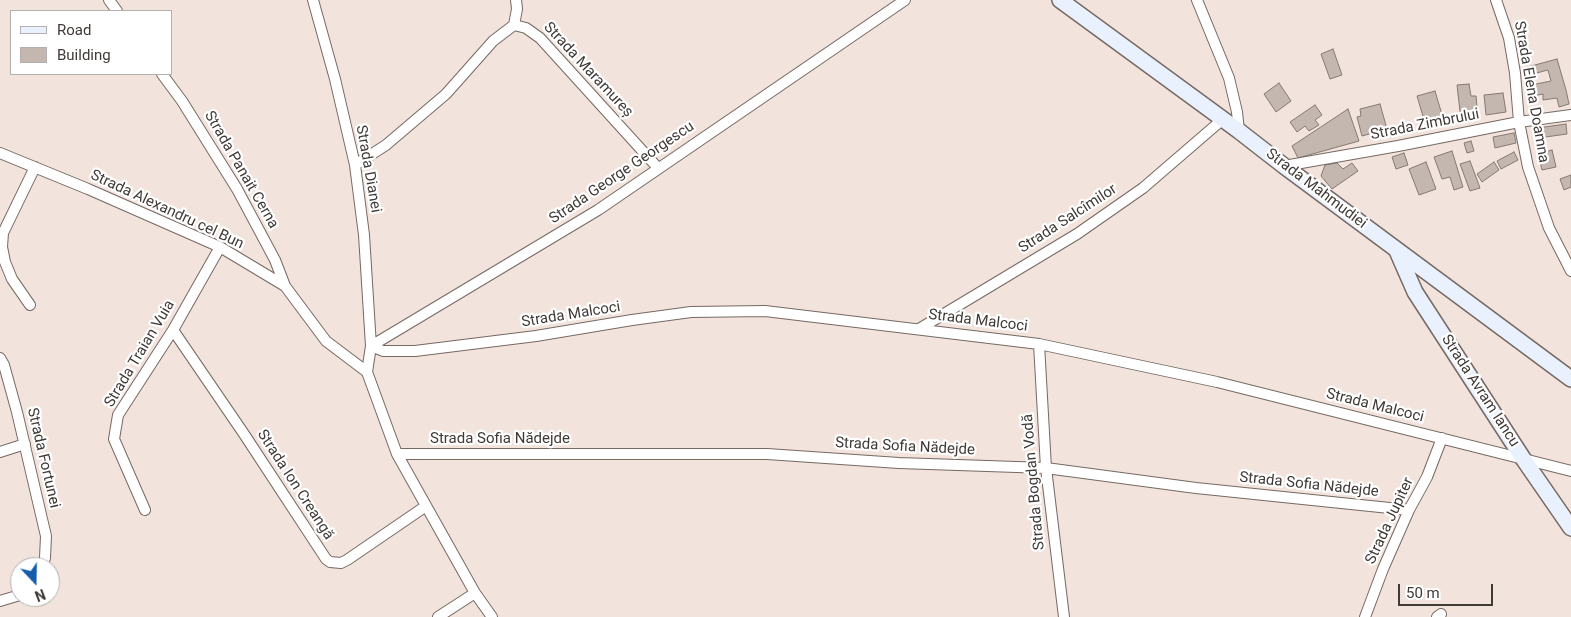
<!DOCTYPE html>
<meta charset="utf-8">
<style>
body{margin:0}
#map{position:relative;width:1571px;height:617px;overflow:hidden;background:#f2e3dc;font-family:Roboto,sans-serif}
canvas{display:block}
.legend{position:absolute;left:10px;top:10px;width:162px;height:65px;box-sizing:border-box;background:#fff;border:1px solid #b3b0af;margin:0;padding:6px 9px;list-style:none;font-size:15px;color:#403a37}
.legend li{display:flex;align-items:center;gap:10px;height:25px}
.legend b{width:25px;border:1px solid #b3b0af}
.north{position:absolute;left:10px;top:557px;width:50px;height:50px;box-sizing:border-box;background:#fff;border:1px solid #b3b0af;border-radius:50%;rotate:159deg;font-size:14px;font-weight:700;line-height:20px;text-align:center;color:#403a37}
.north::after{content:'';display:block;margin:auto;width:18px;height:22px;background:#145bab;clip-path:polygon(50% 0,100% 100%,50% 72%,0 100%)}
.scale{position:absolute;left:1398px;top:584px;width:95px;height:22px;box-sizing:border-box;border:2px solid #403a37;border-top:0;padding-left:6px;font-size:15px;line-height:18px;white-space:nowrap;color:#403a37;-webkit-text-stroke:4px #fff;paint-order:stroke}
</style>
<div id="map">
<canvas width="1571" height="617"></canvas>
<ul class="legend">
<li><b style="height:6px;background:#e8f1fd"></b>Road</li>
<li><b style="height:14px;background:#c4b7af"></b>Building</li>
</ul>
<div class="north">N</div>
<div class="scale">50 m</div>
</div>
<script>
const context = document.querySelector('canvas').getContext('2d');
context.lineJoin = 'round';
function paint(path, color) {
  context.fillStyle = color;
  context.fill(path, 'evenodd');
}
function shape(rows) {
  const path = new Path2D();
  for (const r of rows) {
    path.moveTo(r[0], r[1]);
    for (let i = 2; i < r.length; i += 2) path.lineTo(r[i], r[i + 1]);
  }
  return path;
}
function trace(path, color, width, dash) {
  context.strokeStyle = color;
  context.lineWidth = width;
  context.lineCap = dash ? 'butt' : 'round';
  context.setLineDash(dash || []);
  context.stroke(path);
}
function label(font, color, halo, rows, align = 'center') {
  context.font = font + ' Roboto,sans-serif';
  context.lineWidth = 4.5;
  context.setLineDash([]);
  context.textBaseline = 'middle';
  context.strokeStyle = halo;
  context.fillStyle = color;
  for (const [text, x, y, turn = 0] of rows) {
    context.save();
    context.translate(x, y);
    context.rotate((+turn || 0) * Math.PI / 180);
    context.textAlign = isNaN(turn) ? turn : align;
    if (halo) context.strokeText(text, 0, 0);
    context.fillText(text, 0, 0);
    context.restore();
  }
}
const building = shape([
 [1333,49,1342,75,1330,79,1321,54,1333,49],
 [1557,59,1566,90,1569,104,1559,107,1557,98,1543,100,1543,94,1529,97,1526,86,1551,81,1548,70,1525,76,1524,68,1557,59],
 [1279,83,1291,101,1276,112,1264,94,1279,83],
 [1469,84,1471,96,1476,96,1478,118,1461,120,1457,85,1469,84],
 [1435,91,1443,118,1425,123,1417,96,1435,91],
 [1503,93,1506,112,1486,115,1484,95,1503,93],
 [1380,104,1387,129,1362,136,1357,117,1361,116,1360,109,1380,104],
 [1315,105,1322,115,1315,120,1319,125,1309,131,1305,126,1297,132,1290,122,1315,105],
 [1348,109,1359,141,1298,158,1292,146,1348,109],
 [1566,124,1567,134,1538,138,1537,128,1566,124],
 [1514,133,1516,143,1495,148,1493,137,1514,133],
 [1471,141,1474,151,1467,153,1464,143,1471,141],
 [1552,150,1556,167,1542,170,1538,154,1552,150],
 [1452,151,1463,187,1454,190,1450,177,1442,179,1434,157,1452,151],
 [1514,152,1518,160,1501,169,1497,161,1514,152],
 [1404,153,1408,165,1396,169,1392,157,1404,153],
 [1470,161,1480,188,1470,191,1460,164,1470,161],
 [1426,162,1436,189,1419,195,1409,169,1426,162],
 [1494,162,1499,170,1482,182,1477,174,1494,162],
 [1337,163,1343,169,1352,163,1358,171,1332,189,1321,176,1325,165,1337,163],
 [1571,175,1571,187,1564,190,1560,179,1571,175]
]);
paint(building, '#c4b7af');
trace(building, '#857972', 1);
const street = shape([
 [109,0,117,11],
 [313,0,335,79,355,165,364,235,371,346,383,351,415,351,536,336,632,320,691,312,765,311,1039,344,1217,382,1571,471],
 [1197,0,1229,78,1237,112,1239,131],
 [1496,0,1509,38,1515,73,1519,122,1528,167,1549,228,1571,271],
 [514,25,526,28,540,38,658,168],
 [514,25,517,9,516,0],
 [162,74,182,101,237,189,275,260,285,286],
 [0,153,88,189,220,247,285,286,326,341,367,372,397,454,475,593,492,617],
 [355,165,386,145,446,94,493,41,514,25],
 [1284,166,1398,146,1519,122,1571,115],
 [30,305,12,279,5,262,2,247,3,233,35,167],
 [919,329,1077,234,1143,188,1223,119],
 [173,330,244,434,326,559,330,562,341,563,347,560,426,506],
 [1039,344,1046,468,1064,617],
 [0,358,4,365,17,412,46,536,45,558,42,567],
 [367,372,371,346,598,210,905,0],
 [0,452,25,444],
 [397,454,767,454,899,463,1046,468,1196,488,1409,510],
 [145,510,114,439,118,415,173,330,220,247],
 [0,601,20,595],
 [438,617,475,593],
 [1365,617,1383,569,1409,510,1427,477,1442,438],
 [1437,617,1441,614]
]);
const secondary = shape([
 [1060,0,1239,131,1284,166,1571,379],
 [1397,251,1415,292,1524,460,1571,528]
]);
trace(street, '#766963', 12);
trace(secondary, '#766963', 18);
trace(street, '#fff', 10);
trace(secondary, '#e8f1fd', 15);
label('15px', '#403a37', '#fff', [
 ["Strada Maramureș",588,70,47],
 ["Strada Elena Doamna",1531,92,80],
 ["Strada Zimbrului",1425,125,-11],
 ["Strada Dianei",368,169,80],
 ["Strada Panait Cerna",241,170,60],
 ["Strada George Georgescu",622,173,-34],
 ["Strada Mahmudiei",1316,189,37],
 ["Strada Alexandru cel Bun",167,210,25],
 ["Strada Salcîmilor",1068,219,-33],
 ["Strada Malcoci",571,315,-9],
 ["Strada Malcoci",978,321,7],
 ["Strada Traian Vuia",140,354,-59],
 ["Strada Avram Iancu",1480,391,57],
 ["Strada Malcoci",1375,406,14],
 ["Strada Sofia Nădejde",500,439],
 ["Strada Sofia Nădejde",905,447,3],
 ["Strada Fortunei",43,458,77],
 ["Strada Bogdan Vodă",1034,482,-95],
 ["Strada Ion Creangă",295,485,57],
 ["Strada Sofia Nădejde",1309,485,6],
 ["Strada Jupiter",1390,521,-65]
]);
</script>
